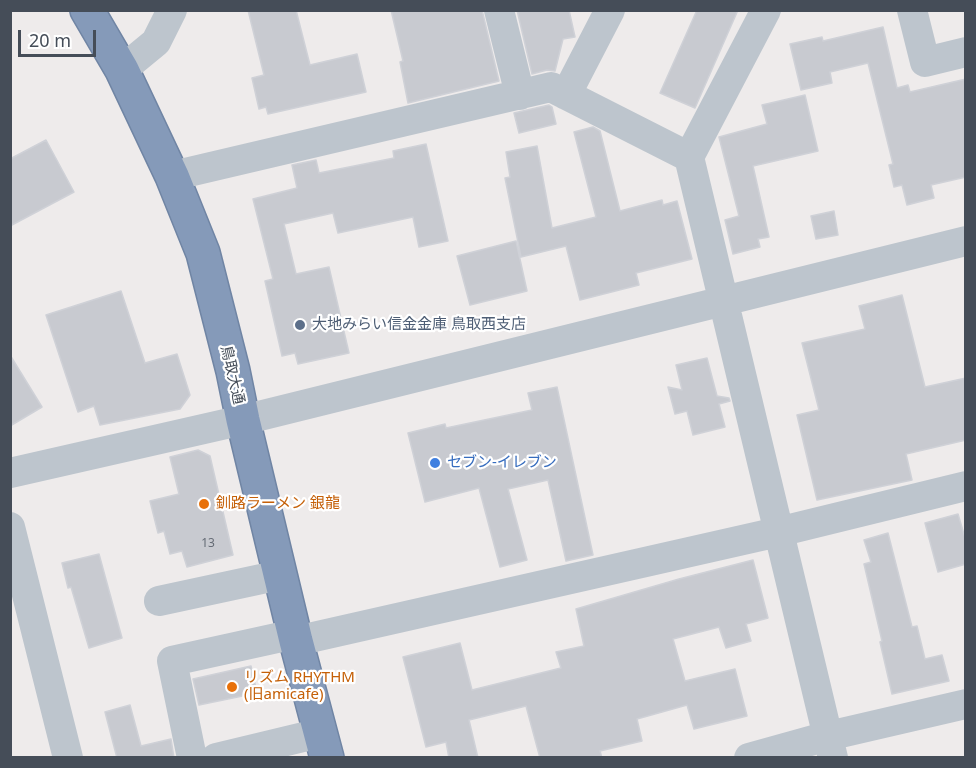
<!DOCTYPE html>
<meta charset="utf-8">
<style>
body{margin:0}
#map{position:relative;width:976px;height:768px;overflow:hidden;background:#eeebeb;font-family:"Noto Sans",sans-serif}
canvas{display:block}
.frame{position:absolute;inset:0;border:12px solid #454d58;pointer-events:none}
.scale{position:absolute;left:18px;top:30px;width:78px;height:27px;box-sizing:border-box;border:3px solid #454d58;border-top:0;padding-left:8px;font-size:18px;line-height:21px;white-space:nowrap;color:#454d58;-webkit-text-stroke:4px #fff;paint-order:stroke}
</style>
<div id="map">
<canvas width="976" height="768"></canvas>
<div class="frame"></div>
<div class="scale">20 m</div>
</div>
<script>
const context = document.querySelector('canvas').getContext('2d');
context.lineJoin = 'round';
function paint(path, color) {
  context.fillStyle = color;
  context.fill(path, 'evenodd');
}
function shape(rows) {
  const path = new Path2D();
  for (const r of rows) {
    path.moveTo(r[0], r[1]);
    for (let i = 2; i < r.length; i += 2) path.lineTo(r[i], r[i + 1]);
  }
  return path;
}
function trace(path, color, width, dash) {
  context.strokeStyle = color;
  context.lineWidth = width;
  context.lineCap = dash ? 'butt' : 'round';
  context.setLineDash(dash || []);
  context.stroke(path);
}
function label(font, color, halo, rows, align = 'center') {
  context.font = font + ' "Noto Sans","Noto Sans JP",sans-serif';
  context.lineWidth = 4.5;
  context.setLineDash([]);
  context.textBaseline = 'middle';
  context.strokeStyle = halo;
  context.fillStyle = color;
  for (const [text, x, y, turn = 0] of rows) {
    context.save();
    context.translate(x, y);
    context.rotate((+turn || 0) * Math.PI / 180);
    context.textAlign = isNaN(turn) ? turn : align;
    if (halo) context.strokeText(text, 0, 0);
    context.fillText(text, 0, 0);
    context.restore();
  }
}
const building = shape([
 [248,10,296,10,310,65,357,54,366,92,268,114,266,107,259,109,252,78,264,75,248,10],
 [391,10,482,10,499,81,408,103,400,62,403,61,391,10],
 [517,10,569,10,575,37,563,39,555,71,547,70,532,74,517,10],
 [697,10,738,10,695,108,660,93,697,10],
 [883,27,897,88,908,85,910,92,966,79,966,177,931,185,934,198,907,205,902,185,894,187,889,165,893,164,868,63,830,72,832,83,801,90,790,44,822,37,823,41,883,27],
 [805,95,818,151,753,166,769,237,758,239,760,247,733,254,725,220,739,216,719,137,767,124,762,105,805,95],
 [549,105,552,107,556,124,519,133,514,113,549,105],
 [593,127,600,131,620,211,662,200,663,205,677,201,692,259,636,273,639,285,580,300,566,246,521,257,505,178,510,177,506,152,537,146,552,228,596,217,574,132,593,127],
 [46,140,74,192,10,226,10,159,46,140],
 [426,144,448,241,419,247,413,217,338,233,333,213,284,224,296,274,329,267,349,353,298,364,295,353,282,356,265,281,273,279,253,199,297,188,292,165,316,160,319,173,394,158,393,151,426,144],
 [834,211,838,235,816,239,811,216,834,211],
 [516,241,527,291,470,305,457,256,516,241],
 [121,291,145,363,177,354,190,395,180,409,100,425,94,406,78,412,46,315,121,291],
 [902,295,925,387,966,378,966,440,906,454,912,480,817,500,797,415,819,410,802,343,865,329,859,306,902,295],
 [10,355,42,407,10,426,10,355],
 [707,358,717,396,729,398,730,401,719,404,725,427,693,435,687,411,675,414,668,387,682,390,676,365,707,358],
 [557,387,593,555,566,561,548,480,508,489,527,560,500,567,479,488,425,502,408,433,445,424,446,428,532,410,528,393,557,387],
 [198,450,210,456,233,555,187,567,182,551,170,554,164,531,158,533,150,501,179,494,170,457,198,450],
 [958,514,966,541,966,564,938,572,925,523,958,514],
 [888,533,912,627,917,626,925,659,942,655,949,681,892,694,880,642,882,641,864,564,871,562,864,540,888,533],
 [99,554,122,638,89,648,71,587,68,588,62,563,99,554],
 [753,560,768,618,746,624,751,641,726,648,719,627,673,639,685,681,735,669,747,716,694,729,687,705,637,719,642,741,600,751,602,758,540,758,526,706,469,720,478,758,449,758,446,742,426,747,403,657,460,643,472,690,561,668,556,652,584,646,576,609,679,579,753,560],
 [251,666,257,693,199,705,193,679,251,666],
 [130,705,141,746,171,739,174,758,117,758,105,712,130,705]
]);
paint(building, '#c8cad0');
trace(building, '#cfd1d7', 1.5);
const highway = shape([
 [87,10,122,70,172,176,203,253,233,371,243,420,296,641,327,758]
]);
trace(highway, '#7085a4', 36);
trace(shape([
 [499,10,520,95],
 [766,10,689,157,833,758],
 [912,10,925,62,966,52],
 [122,70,156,42,172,10],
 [566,95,610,10],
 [172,176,551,87,689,157],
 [10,473,243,420,966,241],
 [10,527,68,758],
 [159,601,280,575],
 [296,641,778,532,966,486],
 [192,758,172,661,295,634],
 [216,758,320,733],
 [749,758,828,736,966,704]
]), '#bdc5cd', 30);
trace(highway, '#859ab9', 33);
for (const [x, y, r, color] of [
 [300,325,6,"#5c6f8a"],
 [435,463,6,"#3f7fe0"],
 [204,504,6,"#e8710a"],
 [232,687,6,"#e8710a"]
]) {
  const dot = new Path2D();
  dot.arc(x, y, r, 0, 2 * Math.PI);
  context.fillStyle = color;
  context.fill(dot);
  trace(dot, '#fff', 2);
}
label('12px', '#666c76', null, [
 ["13",208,544]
]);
label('15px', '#4e5e75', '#fff', [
 ["大地みらい信金金庫 鳥取西支店",312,325]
], 'left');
label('15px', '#454d58', '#fff', [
 ["鳥取大通",232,375,77]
]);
label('15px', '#366cbe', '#fff', [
 ["セブン-イレブン",447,463]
], 'left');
label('15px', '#c56008', '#fff', [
 ["釧路ラーメン 銀龍",216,504],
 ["リズム RHYTHM",244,678],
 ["(旧amicafe)",244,695]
], 'left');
</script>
